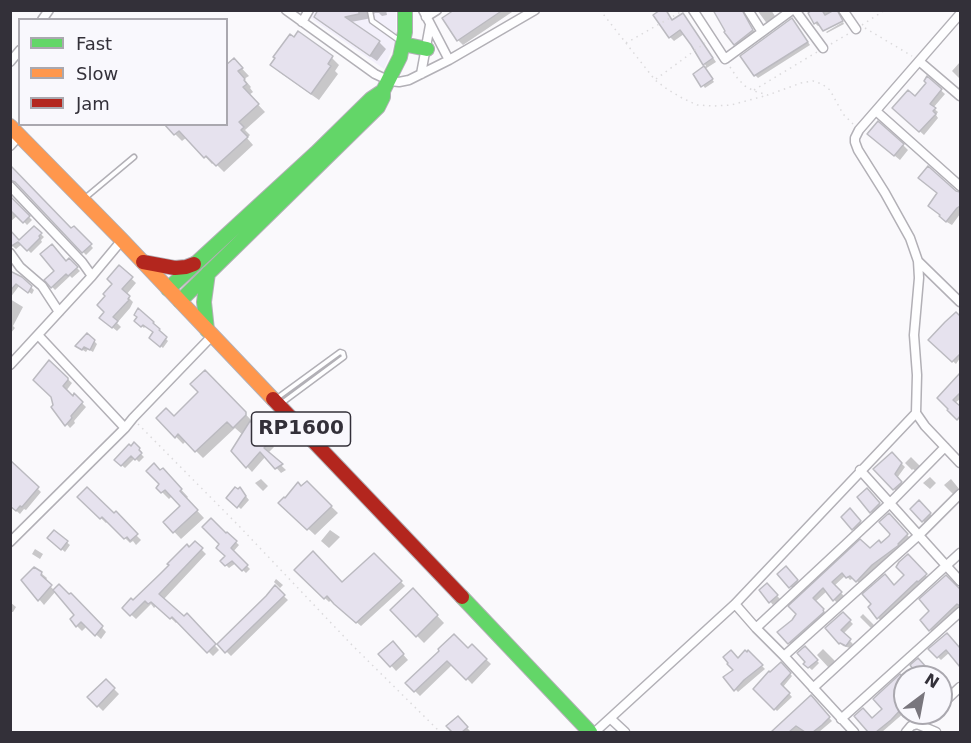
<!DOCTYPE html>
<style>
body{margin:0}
#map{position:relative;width:971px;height:743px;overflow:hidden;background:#faf9fc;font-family:"DejaVu Sans",sans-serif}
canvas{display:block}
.frame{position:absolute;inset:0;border:12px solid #333039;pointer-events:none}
.legend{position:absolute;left:18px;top:18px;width:210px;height:108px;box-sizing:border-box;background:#f9f8fd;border:2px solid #aaa8af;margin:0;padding:8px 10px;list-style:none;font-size:18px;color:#333039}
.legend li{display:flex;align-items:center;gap:12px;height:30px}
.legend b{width:30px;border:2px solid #aaa8af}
.north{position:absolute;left:893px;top:665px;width:60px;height:60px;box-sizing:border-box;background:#f9f8fd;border:2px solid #aaa8af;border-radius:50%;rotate:32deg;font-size:16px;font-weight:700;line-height:24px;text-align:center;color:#333039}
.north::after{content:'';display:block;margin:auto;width:21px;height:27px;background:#79767d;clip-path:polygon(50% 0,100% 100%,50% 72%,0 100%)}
</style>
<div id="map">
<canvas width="971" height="743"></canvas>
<div class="frame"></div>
<ul class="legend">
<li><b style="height:8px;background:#63d668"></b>Fast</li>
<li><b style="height:8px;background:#ff974d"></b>Slow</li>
<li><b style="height:8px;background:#b3261e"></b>Jam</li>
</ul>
<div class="north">N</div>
</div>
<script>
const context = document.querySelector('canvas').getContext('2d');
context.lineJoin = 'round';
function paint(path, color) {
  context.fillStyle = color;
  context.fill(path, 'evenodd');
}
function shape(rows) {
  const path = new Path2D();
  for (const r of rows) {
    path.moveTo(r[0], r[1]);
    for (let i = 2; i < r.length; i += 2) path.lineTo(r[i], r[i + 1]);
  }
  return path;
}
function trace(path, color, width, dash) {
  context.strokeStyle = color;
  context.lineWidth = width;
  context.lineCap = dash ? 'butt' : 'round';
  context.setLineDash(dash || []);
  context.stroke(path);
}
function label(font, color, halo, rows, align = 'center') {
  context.font = font + ' "DejaVu Sans",sans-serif';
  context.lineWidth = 5;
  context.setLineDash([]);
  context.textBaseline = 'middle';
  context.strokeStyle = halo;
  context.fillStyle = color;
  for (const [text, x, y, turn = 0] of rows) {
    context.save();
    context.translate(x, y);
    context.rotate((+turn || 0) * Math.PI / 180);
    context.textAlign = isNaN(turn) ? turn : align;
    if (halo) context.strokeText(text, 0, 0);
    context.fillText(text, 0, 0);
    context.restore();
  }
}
paint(shape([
 [313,11,396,11,396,40,384,69,309,17]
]), '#f3f0fb');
paint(shape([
 [320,10,386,10,387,15,382,16,379,13,375,13,372,16,372,18,351,22,380,43,386,49,377,61,322,23,316,17],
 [456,10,515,10,463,45,458,40],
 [713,10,746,10,745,14,745,18,756,34,738,47],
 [757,10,771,10,777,19,768,25],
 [813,10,840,10,839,15,818,26,815,23],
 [683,14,716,62,705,69,714,82,705,88,695,74,706,66,684,34,674,41,670,37,673,21],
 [843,22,844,24,827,33,826,32],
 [795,23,810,45,758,78,755,75],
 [298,33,332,58,339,65,335,71,338,74,319,100,279,72,272,65],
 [234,60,249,76,244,79,251,87,250,88,253,92,249,95,265,112,245,130,250,135,247,138,253,145,224,172,214,162,212,164,187,137,182,141,166,125,226,124,226,61,229,64],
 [960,62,960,79,952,71],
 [928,79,945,94,933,108,938,112,936,115,938,118,924,135,894,108,915,98,928,83],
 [874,139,903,145,908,150,900,160],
 [10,165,71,230,74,228,93,248,86,255,19,184,15,182,10,178],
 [955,192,960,194,960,214,952,225,945,221],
 [10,198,32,220,27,225,18,215,10,222],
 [34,228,44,237,41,240,42,242,31,253,22,244,16,249,10,244,19,242],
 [69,260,80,271,72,278,70,276,55,290,46,280],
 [119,267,136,283,126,295,133,302,130,308,117,323,121,327,117,331,106,322,106,312],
 [10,272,21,278,34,290,32,294,19,286,10,298],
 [10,299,23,307,13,326,15,328,10,334],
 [956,314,960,319,960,358,956,364,930,340],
 [136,321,160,333,168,341,163,348,151,338,155,332,146,326,144,328],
 [94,341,97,344,93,352,88,349,86,352,80,348],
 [50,363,72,383,66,391,73,398,75,396,86,407,74,421,75,423,70,428,58,414,54,405],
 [205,372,252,421,251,423,274,447,268,453,286,470,281,473,266,456,252,472,233,451,243,435,235,428,203,458,186,441,183,444,158,418,174,418,200,392],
 [960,375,960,399,955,403,960,408,960,421,939,398],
 [134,444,142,452,141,454,144,457,139,462,135,458,125,468,116,460],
 [892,454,905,467,897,478,904,486,897,492,875,469],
 [911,457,922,468,917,472,913,469,912,470,905,463],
 [10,462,41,492,26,510,24,509,20,514,10,505],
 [163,470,188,497,186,499,204,518,181,539,165,522,182,506,172,496,169,499,162,492,160,472],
 [930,477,936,483,930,489,923,483],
 [261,479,268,486,263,491,255,483],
 [951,479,960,490,955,496,944,485],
 [307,483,338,513,315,535,287,509,301,488],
 [240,489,249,500,241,509,228,497],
 [870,493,882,507,874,515,871,512],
 [79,497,114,515,115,514,141,540,136,545,133,541,130,543,108,521,106,523],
 [919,502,933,517,926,524,912,509],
 [850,511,863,525,856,532,843,517],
 [889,515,910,538,900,548,875,568,860,584,854,578,850,580,846,575,834,586,844,596,837,603,827,591,815,602,825,613,824,614,826,616,792,645,779,632,793,621,798,614,791,607,870,550,881,545,892,534],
 [330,530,340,537,329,548,321,541],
 [54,532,70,545,65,552,49,538],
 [227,534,239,545,233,552,250,569,246,573,236,563,229,568,222,561,227,556],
 [195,543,206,554,163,600,184,618,187,616,219,650,213,656,178,621,176,623,157,605,154,608,151,604,136,619,124,608,133,602],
 [35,549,43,554,40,559,32,554],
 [374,555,405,586,361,626,340,608,332,599,329,602,296,570,342,584],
 [908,556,928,578,922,584,921,583,881,621,870,608,906,575],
 [786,568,800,584,794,590,779,574],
 [41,573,47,578,45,581,54,590,69,596,71,595,106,632,101,639,87,626,82,631,77,626,76,615,56,591,44,605,23,580],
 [276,579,283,585,280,588,274,582],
 [767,585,780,599,773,605,761,590],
 [275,588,288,600,231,656,219,644],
 [955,589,960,593,960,606,933,633,922,620],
 [413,590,444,623,424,643,392,610],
 [10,602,16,607,13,612,10,612],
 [843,614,853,624,843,634,853,644,850,648,843,646,827,628],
 [863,614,875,626,871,628,860,617],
 [946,635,960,650,960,662,959,663,950,652,941,660,930,649],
 [393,643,408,660,396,671,381,654],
 [472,646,491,664,472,684,453,664,420,696,407,683,441,651,468,650],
 [805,648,819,663,812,670,805,664],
 [823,649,836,662,829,668,817,655],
 [748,652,765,669,738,692,725,678,735,670,738,660],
 [781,664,792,676,783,687,792,697,777,711,755,689],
 [106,681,119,694,103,711,89,697],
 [905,681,905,712,882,732,870,732,856,716,872,720,884,709],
 [811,698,832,721,819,732,776,732,775,731],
 [458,718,470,731,468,732,454,732,448,726]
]), '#0003');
const building = shape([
 [318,10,359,10,359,14,345,17,380,41,370,56,314,17,318,10],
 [454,10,503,10,457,41,442,18,454,10],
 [660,10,666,10,672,20,683,13,713,58,703,65,691,45,680,30,669,38,653,15,660,10],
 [713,10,742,10,753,30,734,45,724,32,725,31,713,10],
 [812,10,822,10,825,15,834,10,837,10,843,21,823,31,817,22,814,24,808,13,812,10],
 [792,18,808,42,754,76,740,56,792,18],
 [298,31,333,56,328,64,331,66,311,94,270,65,275,58,273,57,290,34,294,37,298,31],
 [234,58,243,68,238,71,245,79,244,80,247,84,243,87,259,104,239,122,244,127,241,130,248,137,216,166,206,156,204,158,179,131,174,135,164,124,226,124,226,65,234,58],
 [704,66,713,79,701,87,693,74,704,66],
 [927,76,942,89,930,104,936,108,933,111,936,114,919,132,892,108,908,90,915,96,926,83,924,81,927,76],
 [878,121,904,144,894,156,867,134,878,121],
 [10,165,71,228,74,226,92,244,82,253,15,182,10,180,10,165],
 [928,166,956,191,960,192,960,206,957,208,946,222,939,216,940,215,928,206,937,193,918,178,928,166],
 [10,196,30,216,23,223,10,210,10,196],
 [34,226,42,233,39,236,40,238,27,251,18,242,10,247,10,230,19,240,34,226],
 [52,244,66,261,69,258,78,267,68,276,66,274,51,288,44,280,54,271,40,254,52,244],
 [119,265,133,277,122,289,130,296,128,299,129,300,113,317,118,321,112,328,99,318,104,312,97,305,105,296,103,294,112,284,107,279,119,265],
 [10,271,22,277,32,286,28,293,16,284,10,291,10,271],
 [138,308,154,322,153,323,160,329,159,330,167,337,160,347,149,338,153,332,143,325,141,327,134,321,137,317,134,315,138,308],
 [956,312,960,316,960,354,952,362,928,340,945,322,956,312],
 [87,333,95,340,90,350,84,347,82,350,75,346,87,333],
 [49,360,68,378,68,380,63,386,73,396,74,393,83,402,71,416,72,418,65,426,51,407,53,405,51,397,33,380,49,360],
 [205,370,246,412,246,415,233,428,227,422,195,452,178,434,175,438,156,418,166,408,174,416,198,392,190,384,205,370],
 [960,373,960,393,953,400,960,406,960,416,957,420,947,410,948,409,937,398,960,373],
 [250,421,270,441,264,448,283,464,275,469,260,452,246,468,231,451,250,421],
 [134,442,140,448,139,450,142,453,135,460,131,456,121,466,114,460,129,444,131,446,134,442],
 [892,452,902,463,895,474,902,482,893,490,873,469,892,452],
 [10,460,39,487,22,507,20,506,16,511,10,506,10,460],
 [154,463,160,470,163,468,182,489,180,491,198,510,173,533,163,522,180,506,165,490,161,493,156,488,159,484,146,471,154,463],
 [307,481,332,506,307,530,278,503,284,497,285,498,298,482,301,486,307,481],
 [87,487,114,513,116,511,138,534,130,541,127,537,124,539,102,517,100,519,77,497,87,487],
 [235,487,238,489,240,487,246,496,237,508,226,498,235,487],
 [867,488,880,503,870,513,857,497,867,488],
 [919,500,931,513,922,522,910,509,919,500],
 [850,508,861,521,852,530,841,517,850,508],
 [889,513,908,534,898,544,899,545,872,565,856,582,850,576,846,578,842,573,832,582,842,592,833,601,823,588,813,598,824,609,823,610,824,612,788,644,787,643,777,632,792,620,796,614,788,606,860,539,870,548,879,540,881,543,889,536,890,534,879,522,889,513],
 [211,518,226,533,227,532,237,541,231,548,248,565,242,571,232,561,225,566,220,561,225,556,216,548,219,544,202,527,211,518],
 [54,530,68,541,61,550,47,538,54,530],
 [195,541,203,548,159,594,184,616,187,613,216,644,207,653,172,617,170,619,151,602,148,604,145,601,130,616,122,608,131,598,133,600,160,574,169,565,167,564,187,544,189,547,195,541],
 [313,551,342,582,374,553,402,581,356,623,334,604,327,596,324,599,294,570,313,551],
 [908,554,927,574,918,582,917,581,877,619,868,607,871,604,862,594,885,574,894,585,904,575,896,567,899,562,908,554],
 [786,566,798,580,789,588,777,574,786,566],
 [34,567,42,572,41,575,52,585,38,601,21,580,34,567],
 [946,575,960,589,960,606,957,604,929,631,920,620,929,611,919,599,946,575],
 [767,583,778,595,769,603,759,590,767,583],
 [59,584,69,594,71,593,103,626,95,636,81,622,76,627,70,619,74,615,53,590,59,584],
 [275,585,285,595,225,653,217,644,266,596,275,585],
 [413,588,438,615,416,637,390,610,413,588],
 [843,612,851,620,841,630,851,639,846,646,840,643,839,644,825,628,843,612],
 [947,633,960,648,960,667,946,650,937,658,928,649,947,633],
 [454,634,468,648,472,644,487,659,466,680,447,661,414,692,405,683,439,651,438,649,454,634],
 [393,641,404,654,390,667,378,654,393,641],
 [805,646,818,660,808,668,803,664,805,662,797,653,805,646],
 [731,650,738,658,745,650,747,652,748,650,763,665,744,680,734,691,723,677,733,670,727,664,728,663,723,657,731,650],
 [918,658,928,669,937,677,919,677,910,665,918,658],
 [781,662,791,673,781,684,790,693,774,710,753,689,769,671,770,672,781,662],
 [900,674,905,679,905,705,891,720,876,732,868,732,854,716,863,708,872,718,882,709,873,699,900,674],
 [106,679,115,688,97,707,87,697,106,679],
 [811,695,830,717,822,725,813,732,805,732,796,726,789,732,771,732,811,695],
 [458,716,468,727,462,732,452,732,446,726,458,716]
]);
paint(building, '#e6e2ee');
trace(building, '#bbbac0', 1.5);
const lane = shape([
 [370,11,372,21,400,41],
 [85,198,134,157],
 [277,398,340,352,343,353,344,357,282,403]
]);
const street = shape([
 [286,10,375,74,390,81,399,82,409,80,449,60,535,10],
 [423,10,449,60],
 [693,10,725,59,762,32],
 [748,10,762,32,792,10],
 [795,10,823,48],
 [843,10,856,29],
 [960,14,859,130,855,138,855,142,858,150,885,193,910,238,918,261,919,278,914,335,917,375,916,413,925,426,960,463],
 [426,17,437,10],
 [42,20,49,10],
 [302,22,309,10],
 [919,61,960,96],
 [10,62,20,50],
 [421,74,430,25],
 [876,111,960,186],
 [10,146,19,136],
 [10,186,82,262,92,276],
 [10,253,20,267,42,286,59,312],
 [919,262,960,302],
 [38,335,125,428],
 [10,365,92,276,122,240],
 [860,470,960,581],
 [10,542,125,428,133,418,212,336],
 [735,604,756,628,784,656,854,732],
 [756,628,890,503,945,447],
 [784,656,919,535,960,494],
 [813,688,960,553],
 [941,705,960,687],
 [611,719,625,732],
 [841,719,960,612],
 [917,724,936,732],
 [595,732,735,604,916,413],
 [906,732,911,726,917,724,931,713]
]);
const fast = shape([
 [403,44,427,49],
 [168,289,316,153,371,99,383,91],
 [180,301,378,107,383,97,383,91,400,57,405,32,405,10],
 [207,330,204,302,208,273],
 [462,597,590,732]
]);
const slow = shape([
 [10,126,122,240,273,399]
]);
const jam = shape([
 [143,262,175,268,186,267,194,264],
 [273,399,462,597]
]);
trace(lane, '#b2b0b6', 7);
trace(street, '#b2b0b6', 11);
trace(fast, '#b2b0b6', 16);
trace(slow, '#b2b0b6', 16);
trace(jam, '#b2b0b6', 16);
trace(shape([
 [600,10,655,80,667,89,682,98,697,105,714,106,731,105,768,95],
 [862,25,885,10],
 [865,28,912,56],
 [626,43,684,10],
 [831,44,848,34],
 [730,67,738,79,745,86,754,91,768,95,801,83,813,81,822,84,830,90,843,114,853,124],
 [656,79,705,43],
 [754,90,817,52],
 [138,424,240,527,352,645,440,732]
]), '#dbdadc', 1.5, [1.5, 4.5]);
trace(lane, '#fefeff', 4);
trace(street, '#fefeff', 8);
trace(fast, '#63d668', 14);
trace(slow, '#ff974d', 14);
trace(jam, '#b3261e', 14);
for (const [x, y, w] of [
 [301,429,99]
]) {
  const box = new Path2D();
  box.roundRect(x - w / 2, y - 17, w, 34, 4.5);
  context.fillStyle = '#f9f8fd';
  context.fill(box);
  trace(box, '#333039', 1.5);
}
label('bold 20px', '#333039', null, [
 ["RP1600",301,429]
]);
</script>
